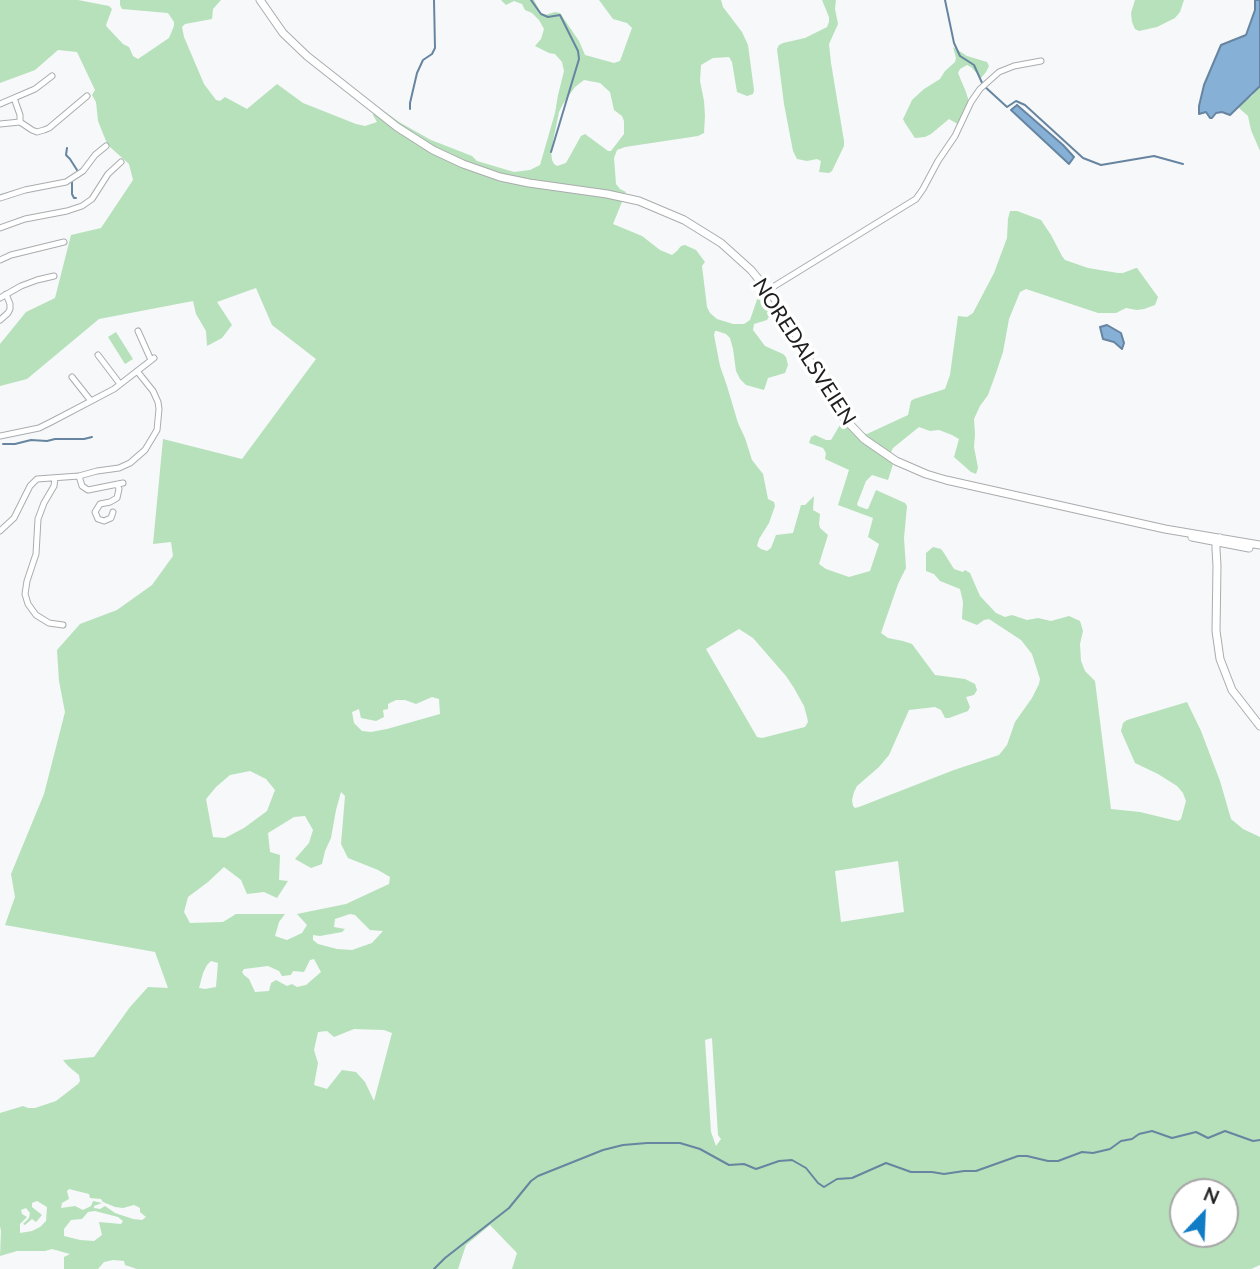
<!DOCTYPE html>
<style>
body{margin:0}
#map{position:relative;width:1260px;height:1269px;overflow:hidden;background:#f6f8fa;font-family:Lato,sans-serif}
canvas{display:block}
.north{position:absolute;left:1169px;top:1178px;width:70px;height:70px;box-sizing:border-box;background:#fff;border:2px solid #a6a6a6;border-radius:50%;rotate:23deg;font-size:19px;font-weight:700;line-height:28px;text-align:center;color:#202021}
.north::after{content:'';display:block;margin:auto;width:24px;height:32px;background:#107cc6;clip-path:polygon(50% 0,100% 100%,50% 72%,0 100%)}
</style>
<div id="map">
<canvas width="1260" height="1269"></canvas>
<div class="north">N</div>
</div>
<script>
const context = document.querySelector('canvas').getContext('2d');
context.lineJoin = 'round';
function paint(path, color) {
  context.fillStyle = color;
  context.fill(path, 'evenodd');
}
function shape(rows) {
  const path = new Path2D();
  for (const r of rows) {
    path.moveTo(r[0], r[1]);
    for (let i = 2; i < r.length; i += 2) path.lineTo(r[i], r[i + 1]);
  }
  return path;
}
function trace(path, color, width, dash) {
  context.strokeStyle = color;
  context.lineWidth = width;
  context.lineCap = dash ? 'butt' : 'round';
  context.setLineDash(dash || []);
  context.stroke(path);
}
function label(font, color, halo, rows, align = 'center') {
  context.font = font + ' Lato,sans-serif';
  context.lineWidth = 7;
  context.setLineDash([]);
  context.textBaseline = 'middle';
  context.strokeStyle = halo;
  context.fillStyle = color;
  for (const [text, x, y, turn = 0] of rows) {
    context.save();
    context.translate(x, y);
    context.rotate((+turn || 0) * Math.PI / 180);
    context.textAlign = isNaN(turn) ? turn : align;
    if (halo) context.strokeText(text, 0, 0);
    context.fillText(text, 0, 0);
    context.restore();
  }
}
paint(shape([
 [0,0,78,0,109,6,112,9,106,25,107,27,123,44,129,47,133,56,138,59,169,38,174,26,174,22,168,13,122,9,120,5,120,0,221,0,213,9,212,19,185,24,182,27,184,37,204,84,216,100,220,101,225,97,247,109,277,84,303,103,356,124,365,126,377,122,373,115,377,106,399,122,431,140,472,156,477,161,514,172,530,170,540,165,555,113,558,95,564,71,562,62,555,54,549,53,535,46,541,39,544,29,539,20,532,13,525,10,522,4,514,1,506,5,501,0,534,0,541,13,545,15,555,12,560,13,579,41,585,55,614,63,620,61,632,28,627,23,613,19,599,0,721,0,723,7,742,32,748,45,754,90,753,94,747,96,737,92,732,62,729,57,713,58,701,65,700,81,704,101,705,116,704,133,698,136,625,147,617,150,614,158,616,184,620,189,626,192,613,224,642,236,660,250,672,255,677,251,681,246,685,245,696,250,705,262,702,266,707,307,710,313,717,319,733,324,744,324,750,320,760,291,766,300,773,316,770,315,767,320,754,324,753,330,765,346,783,354,786,357,788,365,785,373,768,378,764,390,746,385,740,379,736,371,733,349,730,338,726,334,717,331,715,331,714,335,720,366,727,386,738,423,745,438,752,460,763,474,768,499,774,502,775,506,769,523,759,539,757,546,761,549,767,551,771,548,776,535,793,533,801,505,805,505,814,496,813,510,820,514,819,524,820,528,828,535,819,564,826,569,849,577,870,571,879,544,868,537,873,518,838,505,849,470,825,459,826,453,823,448,809,443,811,437,815,435,826,440,831,440,843,420,849,417,863,433,867,434,908,415,911,401,914,399,945,389,950,375,958,316,967,317,973,313,994,273,1007,238,1008,219,1010,211,1017,211,1041,220,1051,235,1062,256,1065,260,1088,268,1118,273,1123,273,1136,268,1137,268,1158,297,1155,305,1144,309,1137,310,1126,308,1116,313,1098,313,1026,289,1020,292,1009,319,1003,352,996,373,988,395,980,406,974,419,975,434,974,447,978,468,976,474,971,472,954,457,959,439,952,435,939,430,930,431,919,427,893,448,891,452,894,461,888,480,872,475,866,481,857,504,858,506,866,509,868,509,876,490,905,503,907,506,904,538,906,568,898,584,881,633,888,638,903,641,912,644,935,675,965,679,975,684,977,690,974,695,966,697,970,707,968,711,949,718,945,718,941,710,935,707,909,710,889,755,879,767,857,786,854,792,852,800,853,806,855,808,859,807,954,770,999,755,1007,745,1015,722,1032,698,1039,684,1040,679,1032,654,1021,640,989,619,984,620,977,625,962,619,963,602,960,589,940,581,934,574,926,571,926,553,933,547,941,549,944,553,954,569,963,572,965,570,970,573,980,596,996,613,1005,617,1012,615,1027,620,1038,618,1051,621,1069,616,1080,621,1083,631,1080,644,1081,661,1085,671,1095,681,1111,809,1140,812,1173,820,1178,821,1181,819,1186,801,1183,793,1177,786,1158,774,1135,763,1121,731,1123,723,1127,720,1187,702,1201,731,1220,781,1231,819,1243,829,1260,837,1260,1265,1251,1269,512,1269,517,1253,490,1225,466,1245,458,1269,137,1269,125,1265,124,1261,113,1260,104,1262,98,1269,64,1269,64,1257,70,1254,52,1249,45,1251,17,1251,0,1256,1,1231,0,1226,0,1113,23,1106,28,1108,35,1108,56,1101,78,1084,80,1081,79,1075,68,1066,63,1060,94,1057,130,1007,148,987,168,988,155,952,5,925,15,897,11,874,44,794,65,712,59,681,57,650,80,624,117,610,152,585,173,556,171,542,153,544,163,439,242,459,316,359,272,325,256,288,217,302,232,325,222,338,207,346,206,331,196,314,193,301,99,319,27,379,0,386,0,344,26,312,55,298,71,235,101,228,133,180,129,164,110,147,106,141,98,121,96,102,92,95,95,90,77,52,58,50,35,70,0,83],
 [584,80,600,83,610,92,614,110,622,116,624,121,624,134,611,151,608,151,585,134,581,136,566,163,557,166,554,164,552,160,551,151,559,112,563,104,575,87],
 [739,629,753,638,786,676,794,688,804,706,807,717,808,722,805,727,762,738,757,737,706,649],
 [432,697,439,699,440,714,387,729,371,732,362,731,354,723,352,712,359,709,361,718,376,721,384,717,383,710,388,709,388,704,396,700,405,700,416,704],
 [250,771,266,779,275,790,267,811,244,828,225,838,213,837,206,799,216,787,230,775],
 [341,792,345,796,341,844,348,858,378,870,390,877,389,884,346,904,297,914,307,925,302,933,287,940,275,936,279,922,285,914,236,914,223,922,190,923,184,912,188,897,208,882,224,867,241,880,247,894,264,892,277,898,288,881,279,880,280,855,270,852,268,833,294,817,305,816,313,830,309,843,295,859,311,868,322,864,325,851,331,838,336,810],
 [898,861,904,912,841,922,835,871],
 [350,914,355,915,370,930,383,931,372,943,352,950,337,949,318,944,313,940,313,935,320,936,342,932,345,929,334,927,335,919],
 [314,959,321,972,306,985,297,987,292,984,287,986,276,980,271,983,269,991,255,992,249,979,244,975,242,972,244,969,268,966,279,971,282,976,291,975,293,971,304,972,310,960],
 [211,961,218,963,216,987,205,989,199,988,203,973,207,965],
 [354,1029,384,1030,392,1033,374,1101,365,1082,356,1072,342,1070,327,1089,314,1085,318,1063,314,1050,318,1032,327,1031,334,1037],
 [712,1038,718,1135,721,1139,716,1146,711,1132,705,1040],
 [69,1189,89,1194,90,1198,101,1199,103,1202,115,1207,123,1208,134,1205,140,1208,140,1212,146,1217,142,1220,133,1219,115,1213,105,1206,100,1209,94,1208,94,1206,102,1203,93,1201,91,1206,83,1210,75,1206,61,1208,62,1203,69,1199,67,1191],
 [1183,1192,1225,1192,1225,1234,1183,1234],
 [37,1201,47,1207,46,1221,40,1227,32,1231,20,1233,20,1224,27,1217,22,1214,21,1210,26,1208,30,1213,29,1218,23,1224,25,1225,32,1219,36,1222,42,1215,32,1207,32,1203],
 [95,1211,118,1217,123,1221,121,1224,99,1222,102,1235,94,1241,80,1240,64,1236,64,1229,71,1220,82,1219,88,1212],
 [822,0,836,0,835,9,838,24,829,44,831,63,844,141,844,146,832,171,829,173,819,172,821,161,817,159,807,161,797,159,793,151,784,104,777,49,779,45,783,43,805,38,827,27,829,22,829,17],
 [1135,0,1184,0,1180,12,1175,18,1157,27,1139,31,1135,29,1132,22,1131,13],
 [953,47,967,56,987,62,989,66,986,72,981,78,971,67,967,65,960,69,958,73,966,92,969,102,961,126,949,119,931,134,925,137,915,138,905,123,903,119,905,115,912,100,924,89,940,79,945,71,955,62,956,58],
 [1260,86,1260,151,1251,130,1248,116,1239,108,1242,103,1252,96],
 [116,332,133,359,125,364,108,337]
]), '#b6e1ba');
const water = shape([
 [1255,0,1260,0,1260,86,1230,115,1222,112,1216,113,1212,118,1210,118,1206,112,1199,114,1199,106,1204,85,1221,45,1246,35,1255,10,1255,0],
 [1017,105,1063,145,1074,157,1069,164,1011,110,1017,105],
 [1107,325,1121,333,1124,343,1122,349,1114,342,1103,339,1100,327,1107,325]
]);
paint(water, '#86b0d6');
trace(water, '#6785a0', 2);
trace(shape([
 [531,0,541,14,548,17,560,15,578,51,579,59,551,152],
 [945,0,954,43,960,56,974,65,983,85,1007,107,1016,101,1025,105,1083,158,1101,165,1154,156,1183,164],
 [410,109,410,103,417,73,423,60,432,54,435,48,434,0],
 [67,148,66,155,70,159,77,170],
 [72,193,72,182],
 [72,194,74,198,76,198],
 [3,444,15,444,31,440,47,441,55,439,84,439,92,437],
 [434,1269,445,1258,509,1208,531,1181,538,1176,603,1150,623,1145,647,1143,680,1143,700,1149,729,1165,744,1164,756,1169,779,1161,792,1160,806,1168,818,1183,824,1187,837,1179,852,1178,886,1163,911,1172,932,1172,944,1174,964,1171,976,1171,1018,1156,1027,1156,1048,1161,1058,1161,1082,1152,1093,1153,1110,1149,1121,1141,1132,1139,1139,1134,1152,1131,1172,1138,1196,1132,1208,1138,1225,1131,1253,1141,1260,1140]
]), '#6785a0', 2);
const minor = shape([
 [0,104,35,89,52,76],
 [20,122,32,130,37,132,44,130,49,128,87,96],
 [0,124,20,122,20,115,14,98],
 [0,198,25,190,66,182,83,171,95,155,106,146],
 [0,228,25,219,67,211,82,206,92,199,108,174,121,162],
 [0,260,11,255,64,242],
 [768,290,916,199,923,189,938,161,955,136,971,102,980,89,999,72,1014,66,1041,61],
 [0,298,21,286,37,280,54,276],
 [0,320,8,313,10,309,10,304,6,294],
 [138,331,151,360],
 [98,355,120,384],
 [72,377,91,401],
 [0,436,39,428,53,421,114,389,154,358],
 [79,476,82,486,88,490,123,483],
 [55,478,54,486,44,503,38,519,36,554,27,581,25,594,28,604,36,615,49,623,63,625],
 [113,512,111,518,104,521,98,519,95,512,100,504,110,502,117,498,119,489,117,484],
 [0,531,14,518,30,486,37,479,79,476,97,471,119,468,130,463,145,450,157,430,159,409,158,402,153,391,137,371]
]);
const major = shape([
 [260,0,283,33,307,56,397,127,433,150,463,164,500,177,529,183,607,194,639,201,684,220,721,243,751,270,774,298,793,329,827,394,842,416,864,439,896,461,926,474,946,480,1165,529,1260,545],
 [1192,537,1249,548],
 [1220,538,1216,542,1216,549,1217,566,1216,631,1220,659,1232,690,1260,726]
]);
trace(minor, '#aaacae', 7);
trace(major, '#aaacae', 9);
trace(minor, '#fff', 5);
trace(major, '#fff', 7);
label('21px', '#202021', '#fff', [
 ["NOREDALSVEIEN",804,352,57]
]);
</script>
